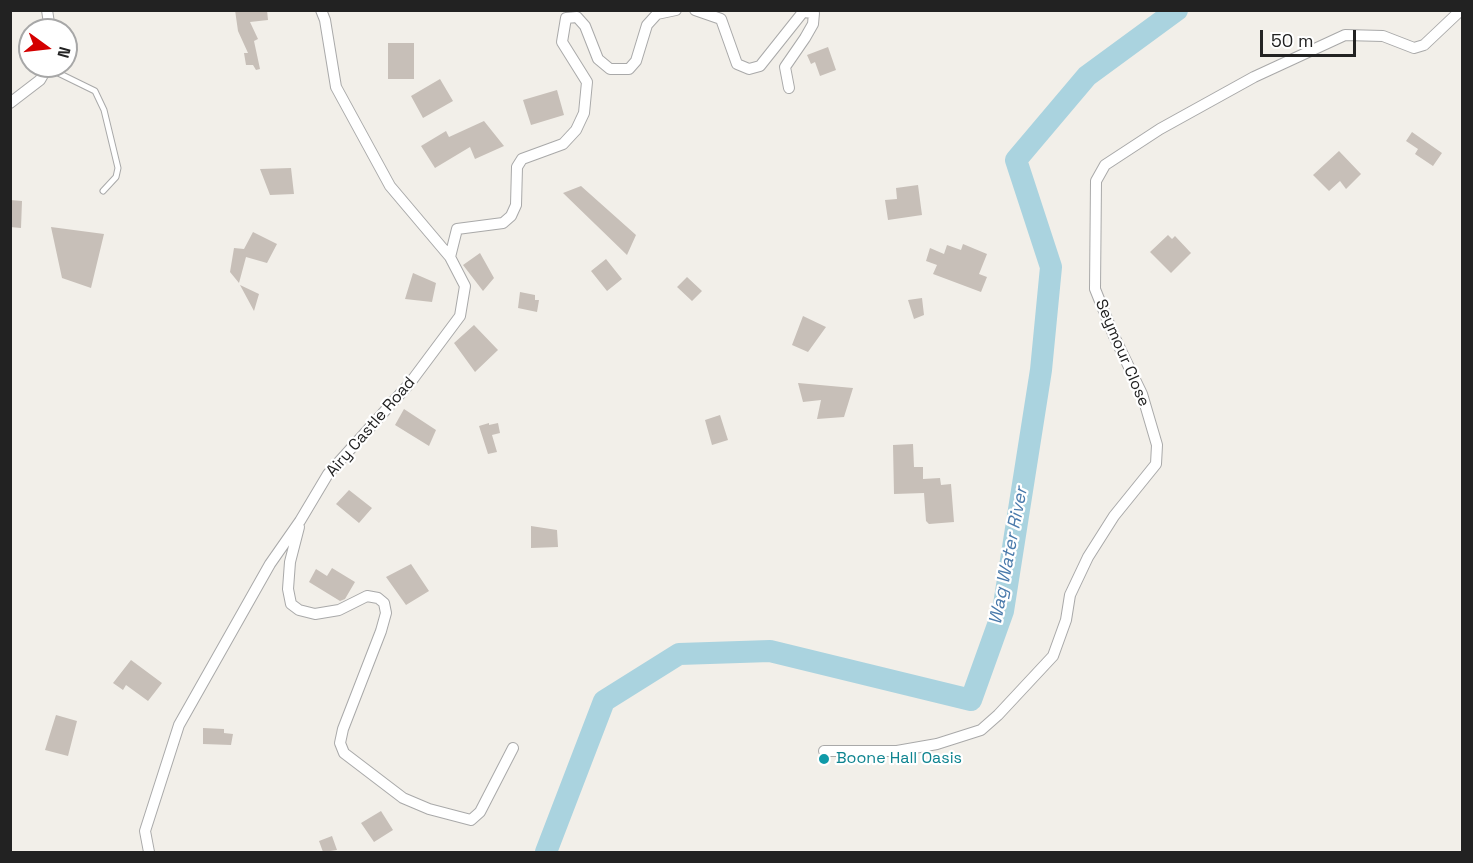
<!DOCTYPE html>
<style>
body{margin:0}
#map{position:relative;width:1473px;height:863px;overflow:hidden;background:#f2efe9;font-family:"Space Grotesk",sans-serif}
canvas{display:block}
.frame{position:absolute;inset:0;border:12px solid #222;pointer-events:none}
.north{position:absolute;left:18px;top:18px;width:60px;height:60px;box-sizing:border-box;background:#fff;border:2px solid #a7a7a7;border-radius:50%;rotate:105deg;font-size:16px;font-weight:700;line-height:24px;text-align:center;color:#222}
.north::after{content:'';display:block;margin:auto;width:21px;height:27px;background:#d40000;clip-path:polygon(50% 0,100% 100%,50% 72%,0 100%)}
.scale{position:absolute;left:1260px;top:30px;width:96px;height:27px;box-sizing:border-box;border:3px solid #222;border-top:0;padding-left:8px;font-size:18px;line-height:21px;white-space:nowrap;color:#222;-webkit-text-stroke:4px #fff;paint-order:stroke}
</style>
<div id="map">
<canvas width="1473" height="863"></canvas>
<div class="frame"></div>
<div class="north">N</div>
<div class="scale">50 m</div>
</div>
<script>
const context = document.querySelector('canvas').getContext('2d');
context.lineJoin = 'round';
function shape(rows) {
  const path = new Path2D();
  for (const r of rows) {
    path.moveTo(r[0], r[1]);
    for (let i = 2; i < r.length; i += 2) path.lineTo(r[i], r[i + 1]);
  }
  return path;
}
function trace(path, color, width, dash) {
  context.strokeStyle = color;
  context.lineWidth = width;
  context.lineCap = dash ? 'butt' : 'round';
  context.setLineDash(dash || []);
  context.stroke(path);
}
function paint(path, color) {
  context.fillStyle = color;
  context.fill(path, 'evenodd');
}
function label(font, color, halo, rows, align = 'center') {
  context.font = font + ' "Space Grotesk",sans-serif';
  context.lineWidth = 4.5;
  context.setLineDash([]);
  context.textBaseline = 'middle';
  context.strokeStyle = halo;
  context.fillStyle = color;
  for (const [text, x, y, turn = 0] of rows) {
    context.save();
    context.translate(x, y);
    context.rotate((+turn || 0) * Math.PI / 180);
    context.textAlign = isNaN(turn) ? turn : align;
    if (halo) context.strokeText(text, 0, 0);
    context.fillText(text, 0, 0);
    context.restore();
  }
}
trace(shape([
 [546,852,604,701,679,654,770,651,971,700,1003,611,1041,370,1051,267,1016,160,1087,76,1177,10]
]), '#aad3df', 22);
paint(shape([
 [235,10,267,10,268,20,250,22,258,39,254,41,260,69,256,70,253,65,246,65,244,53,248,53,238,31],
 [388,43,414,43,414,79,388,79],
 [828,47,836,70,820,76,815,62,811,64,807,55],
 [440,79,453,101,423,118,411,96],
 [557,90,564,115,531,125,523,100],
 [484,121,504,146,475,159,470,147,435,168,421,146,446,131,449,137],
 [1412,132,1442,153,1433,166,1415,154,1418,149,1406,141],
 [1339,151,1361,174,1346,189,1340,181,1329,191,1313,175],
 [291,168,294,194,270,195,260,169],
 [918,185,922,215,888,220,885,200,897,199,896,188],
 [581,186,636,235,627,255,563,193],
 [10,200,22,201,21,228,10,227],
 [51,227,104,234,91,288,62,278],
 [253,232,277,244,267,263,246,257,239,283,230,272,234,248,244,249],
 [1168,235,1172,239,1175,236,1191,253,1171,273,1150,252],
 [963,244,987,254,979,274,987,277,981,292,933,274,937,265,926,261,930,248,944,254,947,245,961,250],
 [480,253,494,278,483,291,463,265],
 [606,259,622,279,607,291,591,271],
 [413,273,436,283,432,302,405,299],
 [687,277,702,291,692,301,677,287],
 [240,285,259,294,254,311],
 [520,292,535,295,535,300,539,300,537,312,518,308],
 [922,298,924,315,914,319,908,300],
 [803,316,826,327,808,352,792,345],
 [474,325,498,350,475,372,454,343],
 [798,383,853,388,844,417,817,419,821,400,803,402],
 [404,409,436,430,429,446,395,425],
 [720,415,728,440,712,445,705,420],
 [489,423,489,425,498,423,500,433,492,435,497,452,488,454,479,426],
 [913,444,914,467,923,467,923,479,940,478,941,485,951,484,954,522,929,524,926,521,924,493,894,494,893,445],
 [349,490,372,508,359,523,336,504],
 [531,526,557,530,558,547,531,548],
 [411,564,429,591,406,605,386,577],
 [332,568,355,582,345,599,340,601,309,582,316,569,327,576],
 [131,660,162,683,148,701,126,685,123,690,113,683],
 [56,715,77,721,68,756,45,750],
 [203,728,224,729,224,733,233,734,231,745,203,744],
 [381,811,393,830,374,842,361,823],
 [332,836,337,850,323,852,319,841]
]), '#c7bfb8');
const lane = shape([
 [48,68,95,91,104,110,118,168,116,177,103,191]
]);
const street = shape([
 [47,10,50,30],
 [695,10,721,19,737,64,749,69,760,66,803,12,814,13,813,24,805,38,785,67,789,88],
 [10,103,40,80,48,66],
 [450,257,457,229,503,223,511,216,516,205,517,167,522,159,563,144,576,130,584,113,587,82,562,42,566,18,577,17,585,26,598,59,610,69,629,69,636,61,647,25,657,14,676,10],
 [299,527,290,562,288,589,291,604,299,610,315,614,339,610,367,596,378,598,384,603,386,613,381,631,343,729,340,743,344,753,403,798,429,809,471,820,480,812,513,748],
 [824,751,897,751,937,744,981,730,998,715,1053,656,1066,620,1070,595,1088,557,1114,516,1156,464,1157,445,1142,394,1114,336,1095,289,1096,181,1105,165,1160,129,1254,77,1345,35,1383,36,1414,48,1424,45,1461,10],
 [149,852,145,831,179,725,270,564,300,521,328,474,410,383,460,316,465,286,450,257,390,186,336,87,325,20,321,10]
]);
trace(lane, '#a9a9a9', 7);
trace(street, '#a9a9a9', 12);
trace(lane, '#fff', 5);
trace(street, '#fff', 10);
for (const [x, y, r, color] of [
 [824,759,6,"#0f9aa8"]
]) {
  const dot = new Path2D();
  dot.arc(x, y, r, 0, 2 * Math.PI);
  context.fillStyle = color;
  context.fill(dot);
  trace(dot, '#fff', 2);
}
label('16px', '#222', '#fff', [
 ["Seymour Close",1122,353,67],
 ["Airy Castle Road",371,427,-49]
]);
label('16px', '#0d838f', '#fff', [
 ["Boone Hall Oasis",836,759]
], 'left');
label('italic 18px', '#4a7aab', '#fff', [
 ["Wag Water River",1009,556,-79]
]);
</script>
